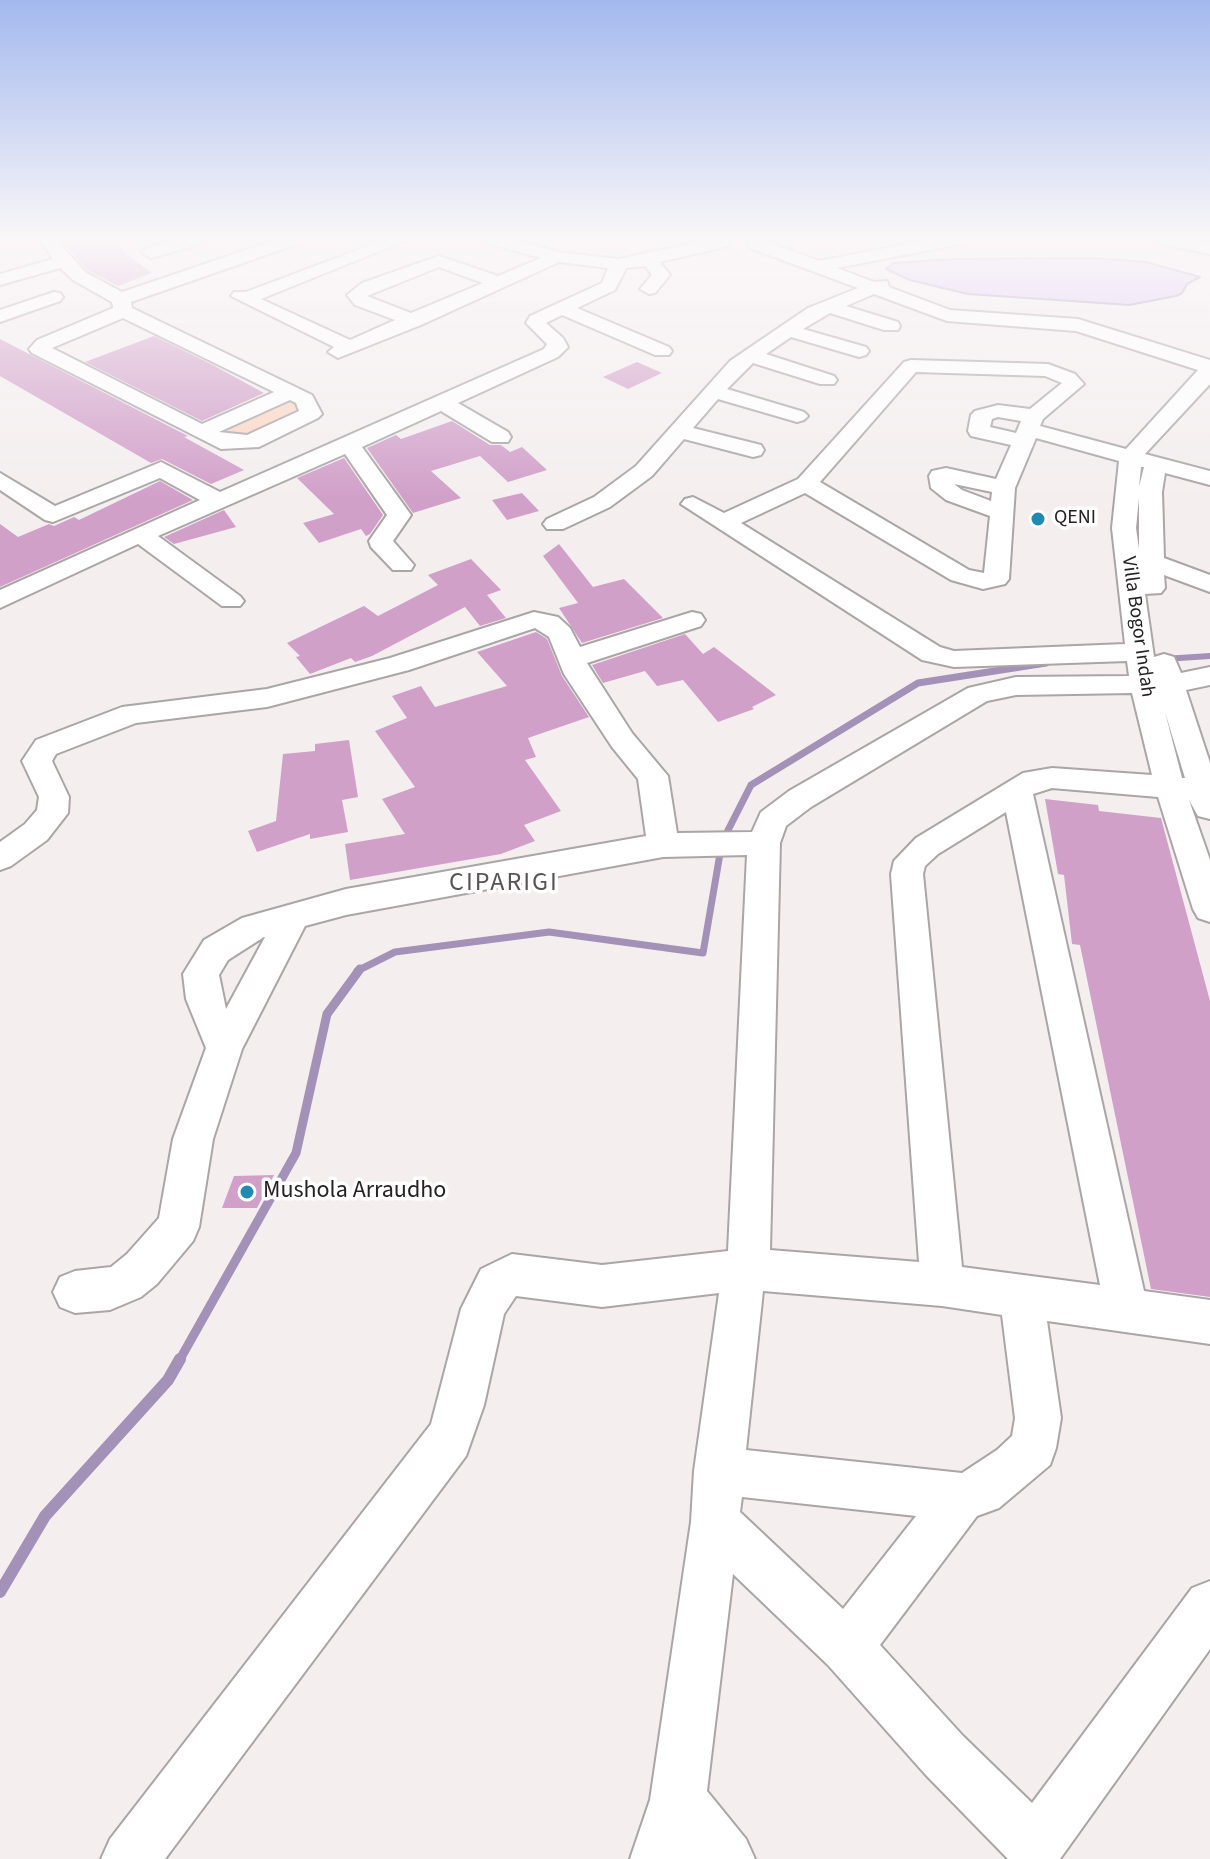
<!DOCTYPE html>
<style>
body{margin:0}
canvas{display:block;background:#f4eeef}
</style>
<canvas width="1210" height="1859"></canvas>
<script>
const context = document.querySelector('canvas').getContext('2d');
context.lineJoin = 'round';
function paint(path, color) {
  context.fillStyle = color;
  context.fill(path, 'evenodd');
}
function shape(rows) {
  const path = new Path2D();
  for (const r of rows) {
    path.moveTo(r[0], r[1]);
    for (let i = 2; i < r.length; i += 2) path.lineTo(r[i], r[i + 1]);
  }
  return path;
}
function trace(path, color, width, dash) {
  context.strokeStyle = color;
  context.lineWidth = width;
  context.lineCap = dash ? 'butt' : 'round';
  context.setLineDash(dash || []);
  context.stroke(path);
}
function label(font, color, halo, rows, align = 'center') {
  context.font = font + ' "Source Sans 3",sans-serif';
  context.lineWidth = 7;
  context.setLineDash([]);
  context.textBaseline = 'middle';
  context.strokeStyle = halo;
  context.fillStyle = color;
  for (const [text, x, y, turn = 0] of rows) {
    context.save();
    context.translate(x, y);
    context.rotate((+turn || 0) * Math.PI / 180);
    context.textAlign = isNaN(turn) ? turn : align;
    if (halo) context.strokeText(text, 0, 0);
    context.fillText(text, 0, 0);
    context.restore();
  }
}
paint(shape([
 [285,398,305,402,306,410,247,438,221,439,213,431]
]), '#fbd7c4');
const water = shape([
 [1091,258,1146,262,1200,277,1187,284,1182,293,1176,296,1129,305,968,294,910,280,886,269,894,263,954,259,1091,258]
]);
paint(water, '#dbc1f7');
trace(water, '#a491b7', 2);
trace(shape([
 [1164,659,1210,656],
 [1033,665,1046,663]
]), '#a491b7', 6);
trace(shape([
 [357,971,395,952,549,932,703,953,722,842,751,785,918,683,1046,663]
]), '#a491b7', 7);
trace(shape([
 [179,1361,296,1153,327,1014,360,969]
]), '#a491b7', 9);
trace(shape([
 [0,1592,45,1516,168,1380,180,1359]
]), '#a491b7', 12);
paint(shape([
 [60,238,116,238,125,253,152,273,118,286,87,270],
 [154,336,211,364,264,393,202,421,85,362],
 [0,339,188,436,184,437,244,470,211,484,162,459,151,463,0,376],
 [637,362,662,373,628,389,603,377],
 [452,421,490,445,501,445,510,452,522,447,547,470,508,482,480,456,431,471,461,498,413,513,367,448,396,435,401,439],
 [344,458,383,515,370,534,366,536,361,529,319,543,303,523,334,514,297,478],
 [160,481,193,500,0,587,0,524,18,537,49,524,54,526,74,517,79,520],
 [522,493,539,511,507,520,492,500],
 [224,510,236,527,174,544,164,537],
 [559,544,593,587,624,579,663,618,582,643,559,608,578,603,543,556],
 [471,559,501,590,487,595,506,618,480,626,465,607,372,656,355,662,351,658,310,674,296,657,300,656,287,643,364,606,378,616,438,585,428,575],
 [536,632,547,639,562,676,589,717,528,738,536,757,525,760,561,811,524,825,535,841,501,854,350,880,345,844,405,834,382,799,415,787,375,731,407,718,392,696,421,686,435,707,507,686,477,652],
 [685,634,703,654,714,647,776,695,752,707,754,709,718,722,683,680,657,686,645,671,603,683,592,665],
 [349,740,358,797,342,800,348,832,310,839,310,834,257,852,248,831,276,821,283,754,315,751,315,744],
 [1045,799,1098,805,1099,811,1161,818,1210,1001,1210,1297,1151,1289,1080,945,1072,944,1064,875,1058,874],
 [274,1175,257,1208,222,1208,234,1176]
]), '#d1a0c9');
const minor = shape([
 [39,238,55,238,85,272,122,292,281,238,305,238,303,242,131,302,132,308,312,395,322,414,318,418,259,447,221,449,32,353,29,349,37,340,113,308,112,302,73,280,60,268,0,285,0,274,53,259,39,238],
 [123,318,274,392,202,424,52,348,123,318],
 [290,400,296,403,299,411,247,435,219,432,290,400],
 [183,238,209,238,207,242,151,258,142,253,145,249,183,238],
 [389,238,412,238,261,299,350,340,395,320,355,305,347,295,362,283,439,256,498,276,541,258,483,242,481,238,508,238,558,252,619,259,718,238,728,238,730,242,728,246,660,262,670,275,655,293,649,294,640,289,652,275,645,266,626,268,615,290,577,308,669,347,672,351,669,355,655,355,562,315,546,323,563,338,568,347,558,357,458,403,508,432,511,437,508,442,492,442,441,411,362,447,411,515,393,541,414,565,411,570,393,570,371,547,369,541,387,515,345,454,158,536,240,596,244,601,240,606,222,606,138,544,0,608,0,590,200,500,160,478,53,522,45,520,0,490,0,473,55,506,161,462,220,492,544,349,547,344,526,323,530,316,602,283,608,268,559,262,421,325,338,358,328,352,334,347,231,296,234,292,246,292,389,238],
 [439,267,483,283,411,313,367,296,439,267],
 [939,238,973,238,965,243,837,268,874,282,887,281,889,287,950,310,1078,319,1210,360,1210,384,1145,454,1210,471,1210,485,1165,473,1162,492,1164,558,1210,575,1210,592,1164,575,1165,588,1161,593,1145,594,1154,657,1164,654,1174,657,1181,673,1210,667,1210,685,1186,690,1210,763,1210,819,1198,816,1189,800,1210,860,1210,922,1198,918,1193,909,1158,797,1052,788,1033,794,1144,1291,1210,1300,1210,1344,1047,1321,1061,1418,1056,1448,1050,1465,999,1508,977,1516,880,1645,963,1736,1032,1803,1192,1588,1210,1581,1210,1649,1060,1859,1008,1859,925,1774,828,1665,733,1574,707,1791,746,1839,755,1859,630,1859,650,1800,691,1522,694,1471,719,1293,602,1307,516,1296,504,1314,484,1405,466,1456,165,1859,101,1859,110,1839,431,1424,461,1309,481,1269,512,1254,602,1265,728,1251,747,855,663,857,346,915,305,926,242,1049,213,1139,199,1227,193,1241,157,1284,141,1297,110,1310,75,1313,60,1307,53,1292,60,1277,75,1271,111,1267,127,1254,159,1218,173,1139,206,1048,186,999,183,974,204,940,242,918,346,889,646,836,638,779,612,747,564,674,549,637,535,628,409,670,267,707,136,723,56,754,52,761,69,797,68,813,47,840,11,866,0,870,0,842,25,824,37,810,39,797,22,761,36,740,122,707,267,689,390,658,534,612,558,617,570,628,580,647,692,612,701,614,705,620,701,626,587,663,632,733,668,776,677,833,752,832,761,812,789,791,968,688,1016,677,1129,676,1127,661,954,667,922,660,681,504,685,499,693,497,724,513,798,479,904,362,911,360,1048,364,1075,374,1084,384,1043,419,1040,426,1126,449,1198,370,1076,331,947,321,874,294,846,306,898,322,900,326,898,330,884,330,830,313,803,329,866,347,869,351,866,355,859,357,791,337,766,354,834,376,837,380,834,384,820,384,753,363,727,389,804,412,808,416,804,420,797,422,718,399,693,428,761,445,764,450,761,455,753,457,684,439,652,476,610,507,563,529,547,529,543,524,547,519,594,497,636,466,730,361,808,308,858,288,750,248,748,244,750,240,762,240,819,261,939,238],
 [916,372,1045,376,1062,383,1030,409,998,405,975,411,971,415,968,431,971,436,1011,445,996,479,946,468,932,471,929,476,931,488,946,500,990,516,984,573,969,570,820,482,916,372],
 [998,417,1021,421,1016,433,990,427,992,419,998,417],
 [1036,438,1119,461,1112,528,1125,644,954,651,940,647,741,523,805,493,951,580,983,589,1005,584,1009,579,1015,488,1036,438],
 [1141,467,1144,467,1139,487,1141,467],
 [954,484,992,492,991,501,962,490,954,484],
 [1139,498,1139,549,1136,528,1139,498],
 [1132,693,1152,775,1052,768,1023,773,916,838,894,861,891,874,919,1262,770,1250,780,843,786,826,811,807,987,701,1016,695,1132,693],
 [1165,712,1185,778,1182,778,1165,712],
 [1006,812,1100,1285,962,1267,923,874,925,866,938,854,1006,812],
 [264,937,265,937,226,1009,219,975,228,960,264,937],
 [763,1291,942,1306,1002,1315,1015,1418,1012,1436,997,1450,962,1473,746,1450,763,1291],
 [742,1497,916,1516,843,1609,740,1512,742,1497],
 [1151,238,1182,238,1210,244,1210,254,1153,242,1151,238],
 [54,292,60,293,63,297,60,301,0,322,0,310,54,292]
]);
trace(minor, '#aba5a7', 4);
paint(minor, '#fff');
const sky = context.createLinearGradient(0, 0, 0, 498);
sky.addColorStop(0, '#a3b9ee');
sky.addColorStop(0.48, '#faf7f8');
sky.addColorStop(1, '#faf7f800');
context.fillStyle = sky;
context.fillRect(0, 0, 1210, 498);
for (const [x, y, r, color] of [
 [1038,519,8,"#2289b2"],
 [247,1192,8,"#2289b2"]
]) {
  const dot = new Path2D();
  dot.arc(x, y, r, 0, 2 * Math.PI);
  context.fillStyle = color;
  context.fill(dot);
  trace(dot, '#fff', 3);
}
label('20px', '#252223', '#fff', [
 ["QENI",1054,519]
], 'left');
label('20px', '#252223', '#fff', [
 ["Villa Bogor Indah",1137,627,82]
]);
label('24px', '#252223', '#fff', [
 ["Mushola Arraudho",263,1192]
], 'left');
context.letterSpacing = '2px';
label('26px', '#595355', '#fff', [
 ["CIPARIGI",504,884]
]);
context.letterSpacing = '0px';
</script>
